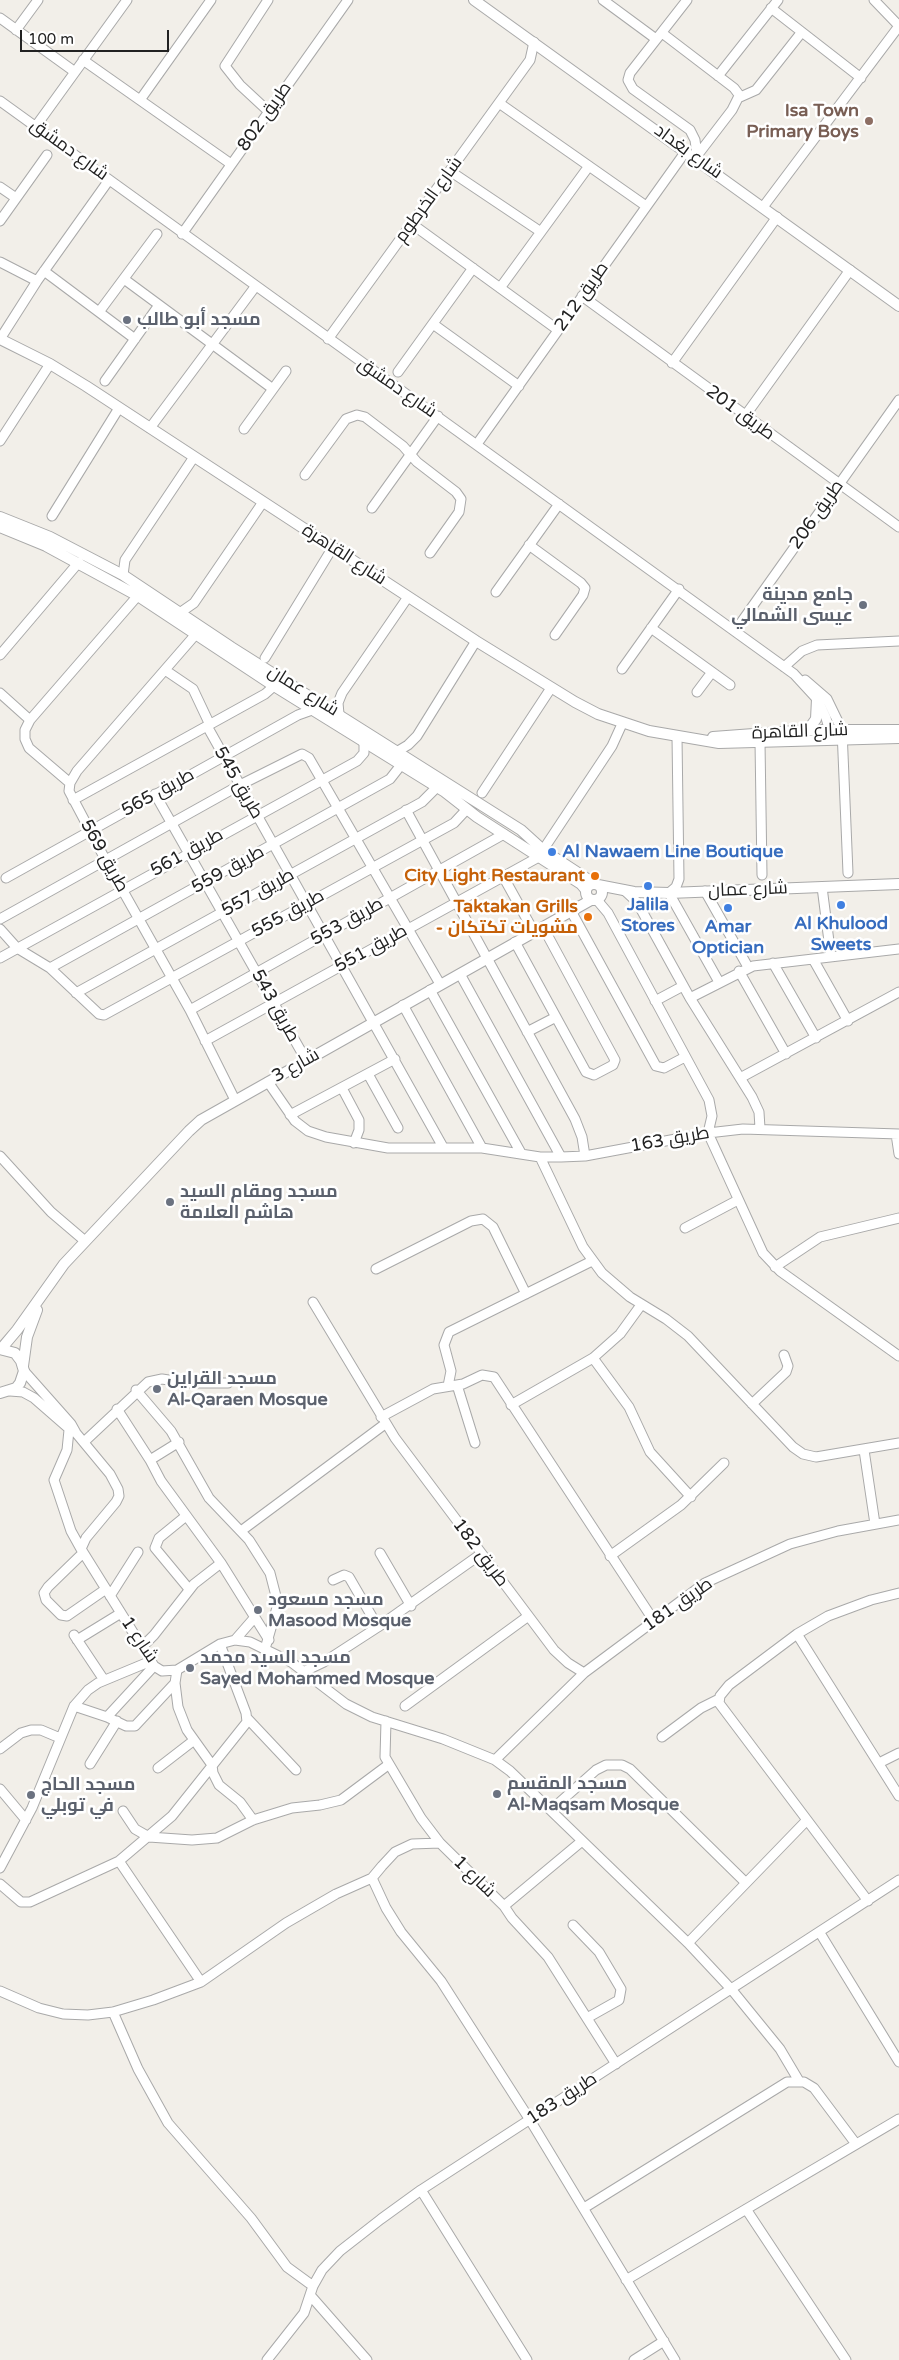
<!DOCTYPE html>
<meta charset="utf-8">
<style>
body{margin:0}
#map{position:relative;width:899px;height:2360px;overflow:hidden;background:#f2efe9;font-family:"Varela Round",sans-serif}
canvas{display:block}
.scale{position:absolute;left:20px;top:30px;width:149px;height:22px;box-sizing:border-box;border:2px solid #222;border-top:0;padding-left:6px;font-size:15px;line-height:18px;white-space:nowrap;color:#222;-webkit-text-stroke:4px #fff;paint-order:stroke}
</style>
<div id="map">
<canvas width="899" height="2360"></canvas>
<div class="scale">100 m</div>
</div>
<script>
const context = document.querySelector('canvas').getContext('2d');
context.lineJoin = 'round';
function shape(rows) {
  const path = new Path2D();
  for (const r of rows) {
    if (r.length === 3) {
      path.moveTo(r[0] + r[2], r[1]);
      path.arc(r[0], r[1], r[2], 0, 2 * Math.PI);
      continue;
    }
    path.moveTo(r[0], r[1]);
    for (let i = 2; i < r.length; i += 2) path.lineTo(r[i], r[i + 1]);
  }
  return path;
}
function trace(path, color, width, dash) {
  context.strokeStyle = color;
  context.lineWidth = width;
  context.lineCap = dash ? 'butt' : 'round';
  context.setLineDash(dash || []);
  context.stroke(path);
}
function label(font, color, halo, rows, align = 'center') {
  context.font = font + ' "Varela Round",Cairo,sans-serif';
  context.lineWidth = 5;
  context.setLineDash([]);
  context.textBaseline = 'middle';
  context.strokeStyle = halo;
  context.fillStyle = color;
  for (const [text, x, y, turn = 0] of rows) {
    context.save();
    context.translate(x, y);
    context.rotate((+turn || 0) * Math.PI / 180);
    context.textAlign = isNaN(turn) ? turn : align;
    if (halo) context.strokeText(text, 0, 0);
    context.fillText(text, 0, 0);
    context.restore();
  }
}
const minor = shape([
 [268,0,225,66,240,85,268,111],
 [603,0,656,39],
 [687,0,630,73,628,80,633,89,690,130,695,140,697,155],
 [874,0,899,26],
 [771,8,861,78],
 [0,18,75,72],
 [16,30,38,0],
 [662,33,734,88,740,96],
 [83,60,231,164],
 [718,76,778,0],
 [140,100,211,0],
 [0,101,794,674,817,699,826,718,831,735],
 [499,103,646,206],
 [36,126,127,0],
 [696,157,732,110,738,98,756,90,801,33],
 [450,171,541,232],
 [0,187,16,198],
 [763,207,899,26],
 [0,221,47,155],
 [412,224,558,330],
 [182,234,348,0],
 [0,262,37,281],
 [44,271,135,339],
 [124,279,273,389],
 [500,288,589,166],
 [582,296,899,527],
 [99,312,157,234],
 [433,324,519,386],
 [0,339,37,281,109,180],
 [328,339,530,60,534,42],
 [672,363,777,217],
 [398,372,473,268],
 [105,381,159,305],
 [745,416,850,270],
 [150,428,255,287],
 [244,429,286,371],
 [0,441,50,364],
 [477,444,686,151],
 [305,475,346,419,357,415,365,417,403,446,417,462,456,492,461,499,459,512,430,553],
 [372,508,438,416],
 [52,516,119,408],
 [529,545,581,583,585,588,583,595,555,635],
 [123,575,125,560,194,457],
 [496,592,559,504],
 [181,612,194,603,263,502],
 [651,628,730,685],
 [735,631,899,400],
 [196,634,77,771,70,783,69,791,105,859,190,1010,235,1100],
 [0,655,79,562],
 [265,658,333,547],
 [784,667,802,651,817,645,899,641],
 [622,669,679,589],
 [165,670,193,689,210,725],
 [805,680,827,699,842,730,848,873],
 [697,692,712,672],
 [0,693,30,720],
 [339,714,338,703,342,693,408,597],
 [207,726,443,1147],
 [677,737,679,879,676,887,669,893,719,982],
 [760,742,762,875],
 [398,751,408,745,417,736,476,641],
 [70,783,29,748,25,739,25,730,30,720,141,592],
 [482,793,551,688],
 [155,794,306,1060],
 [73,800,265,694,274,686],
 [406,810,575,1119,582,1137,585,1156],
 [543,850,612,746,622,724],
 [6,878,298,715,312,710],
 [504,878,534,932],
 [822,887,831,957],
 [624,890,637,902,690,998,752,1097,759,1112,760,1128],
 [705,891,748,967],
 [597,900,608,913,709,1100,712,1116,708,1133,763,1253,780,1271,899,1356],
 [571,911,656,1066,664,1068,685,1057],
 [0,919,240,785,302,754,309,758,440,984],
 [0,929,17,948,50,968,99,1014,104,1015,454,823,467,809],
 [515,942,586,1072,594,1075,613,1065,615,1060,543,927],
 [0,958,357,761,364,753,364,742],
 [813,959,848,1021],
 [773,963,816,1038],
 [50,968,390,779,401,765],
 [739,971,786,1054],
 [460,974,561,1157],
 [430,990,521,1153],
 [76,993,422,802,437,787],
 [690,998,753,966,899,949],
 [655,1001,683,986],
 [403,1005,482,1148],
 [190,1010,504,834],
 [527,1032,556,1017],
 [205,1041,537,858],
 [368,1074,398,1128],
 [740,1078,899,992],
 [268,1082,295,1121,308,1131,326,1137,388,1148,482,1148,540,1157,561,1157,585,1156,708,1133,743,1129,899,1134],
 [342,1088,359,1120,359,1130,354,1143],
 [290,1115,395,1059],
 [896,1134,899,1154],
 [0,1156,51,1212,85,1241],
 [540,1157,583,1247,602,1273,630,1297,666,1319,688,1336,793,1447,803,1454,816,1457,899,1443],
 [685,1228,738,1200],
 [775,1267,820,1237,899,1218],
 [376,1269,471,1221,483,1219,493,1227,526,1294],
 [313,1302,395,1438,554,1650,568,1663,584,1673],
 [593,1358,629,1407,650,1452,691,1497],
 [24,1371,71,1424,76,1433,110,1474,118,1489,119,1496,116,1502,86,1538,81,1549,154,1666,162,1671,177,1670,220,1644,235,1640,250,1642,291,1662,346,1704,372,1717,443,1739,495,1760,510,1771,688,1943,732,1990,780,2049,799,2081],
 [457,1385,475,1443],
 [448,1386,451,1371,444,1345,449,1332,592,1261],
 [136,1390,171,1431,209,1498,249,1540,270,1573,278,1604,265,1649],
 [10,1391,23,1392,34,1398,73,1432],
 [752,1404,786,1372,788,1366,784,1355],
 [511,1405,593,1358,620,1334,641,1305],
 [117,1409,150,1460,161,1481,221,1563,269,1640],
 [381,1417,433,1389,463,1384,482,1375,494,1377,654,1621],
 [69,1430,67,1450,54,1480,71,1531,81,1549],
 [84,1442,148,1382,162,1379,188,1383,228,1383],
 [864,1450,875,1524],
 [150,1460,179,1442],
 [186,1516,159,1538,155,1548,189,1589],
 [241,1531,385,1424],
 [83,1553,48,1587,44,1593,46,1600,61,1615,67,1616,106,1589],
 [380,1553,411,1606],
 [610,1556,681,1505,724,1463],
 [333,1580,344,1575,349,1577,378,1627],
 [110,1596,138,1552],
 [797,1634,899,1796],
 [74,1635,104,1680],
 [77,1640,121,1613],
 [235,1640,255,1617],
 [142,1647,154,1635,194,1584,221,1563],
 [177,1670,175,1683,178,1707,187,1730,212,1765,213,1773,219,1785,240,1802,253,1820],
 [303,1672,324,1662,378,1627,481,1554],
 [74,1706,107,1717,126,1726,135,1726,175,1683],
 [405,1706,527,1617],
 [107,1717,154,1666],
 [247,1718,296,1770],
 [386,1721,385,1757,421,1818,440,1843,504,1906,512,1918,548,1957,616,2064],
 [662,1737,701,1708,719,1699],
 [0,1749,21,1733,31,1730,41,1730,60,1738],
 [495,1760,584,1673,705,1583,790,1544,838,1531,899,1520],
 [879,1763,899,1753],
 [90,1764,117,1721],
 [158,1768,193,1741],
 [0,1789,26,1820],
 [551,1810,596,1770,606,1765,622,1765,630,1769,745,1882],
 [123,1811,135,1829,149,1837,192,1840,217,1838,253,1820,292,1808,320,1805,341,1800,388,1765],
 [440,1843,412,1844,395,1852,382,1866,372,1878,386,1908,401,1932,441,1981,530,2120,675,2360],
 [119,1861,201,1982],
 [0,1868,32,1808,74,1706,88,1690,98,1683,151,1661],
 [0,1884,21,1902,30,1902,119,1861,172,1816,247,1722,246,1713,220,1644],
 [868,1901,719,1703,720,1696,729,1685,797,1634,828,1616,871,1600,899,1593],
 [504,1906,582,1841],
 [573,1925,599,1952,621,1989,619,2000,587,2018],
 [820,1933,899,2062],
 [688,1943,807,1820],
 [0,1991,39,2008,63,2014,88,2015,113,2012,153,2000,201,1982,286,1923,336,1894,372,1878],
 [113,2012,138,2069,168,2123,251,2218,287,2267,313,2286],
 [421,2190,527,2360],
 [584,2208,787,2082,804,2082,814,2088,856,2144],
 [746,2209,846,2360],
 [626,2280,899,2119],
 [310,2295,367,2360],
 [267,2360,304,2313,313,2286,322,2270,340,2251,381,2219,421,2190,899,1880],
 [634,2360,664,2341]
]);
const tertiary = shape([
 [474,0,899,306],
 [0,339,50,364,86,386,476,641,575,702,598,714,649,731,719,743,899,738],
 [0,517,50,537,123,575,231,647,521,830,543,850,595,884],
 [0,527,46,546,138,596,274,686,445,792,477,817,581,884,586,890],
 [808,730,816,719,817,699],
 [713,737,808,730,899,730],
 [594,892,8],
 [598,885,634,892,669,893,899,884],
 [0,1349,15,1353,21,1361,24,1371,20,1383,16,1388,0,1393],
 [1,1349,17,1330,64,1264,189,1131,201,1120,591,900],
 [23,1366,27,1337,37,1310]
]);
trace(minor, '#a9a9a9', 11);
trace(tertiary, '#a9a9a9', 12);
trace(minor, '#fff', 9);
trace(tertiary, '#fff', 10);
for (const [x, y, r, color] of [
 [869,121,5,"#8d6e63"],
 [127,320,5,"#6b7280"],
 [863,605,5,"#6b7280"],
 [552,852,5,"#3f7fe0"],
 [595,876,5,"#e8710a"],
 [648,886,5,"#3f7fe0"],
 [841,905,5,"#3f7fe0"],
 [728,908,5,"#3f7fe0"],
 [588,917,5,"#e8710a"],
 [170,1202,5,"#6b7280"],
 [157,1389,5,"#6b7280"],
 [258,1610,5,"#6b7280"],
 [190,1668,5,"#6b7280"],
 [497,1794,5,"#6b7280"],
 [31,1795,5,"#6b7280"]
]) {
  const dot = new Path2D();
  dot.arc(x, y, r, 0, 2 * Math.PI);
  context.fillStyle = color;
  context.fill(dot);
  trace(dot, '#fff', 2);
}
label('bold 18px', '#785e54', '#fff', [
 ["Isa Town",859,111],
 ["Primary Boys",859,132]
], 'right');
label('18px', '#222', '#fff', [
 ["طريق 802",265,117,-55],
 ["شارع دمشق",69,150,36],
 ["شارع بغداد",688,152,36],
 ["شارع الخرطوم",429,200,-54],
 ["طريق 212",582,297,-55],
 ["شارع دمشق",397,388,35],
 ["طريق 201",740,413,36],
 ["طريق 206",817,515,-55],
 ["شارع القاهرة",344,555,33],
 ["شارع عمان",303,691,32],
 ["شارع القاهرة",800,732,-2],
 ["طريق 545",238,783,60],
 ["طريق 565",158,793,-29],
 ["طريق 561",187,853,-29],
 ["طريق 569",104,856,61],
 ["طريق 559",228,870,-29],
 ["شارع عمان",748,890,-2],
 ["طريق 557",258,893,-29],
 ["طريق 555",288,914,-29],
 ["طريق 553",347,922,-29],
 ["طريق 551",371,949,-29],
 ["طريق 543",275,1006,61],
 ["شارع 3",296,1066,-29],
 ["طريق 163",670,1140,-10],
 ["طريق 182",480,1553,53],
 ["طريق 181",678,1605,-35],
 ["شارع 1",139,1640,56],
 ["شارع 1",474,1877,44],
 ["طريق 183",562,2099,-33]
]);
label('bold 18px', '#5b616d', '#fff', [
 ["مسجد أبو طالب",137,320],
 ["جامع مدينة",853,595,"right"],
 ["عيسى الشمالي",853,616,"right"],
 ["مسجد ومقام السيد",180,1192],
 ["هاشم العلامة",180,1213],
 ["مسجد القراين",167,1379],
 ["Al-Qaraen Mosque",167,1400],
 ["مسجد مسعود",268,1600],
 ["Masood Mosque",268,1621],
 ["مسجد السيد محمد",200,1658],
 ["Sayed Mohammed Mosque",200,1679],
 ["مسجد المقسم",507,1784],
 ["Al-Maqsam Mosque",507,1805],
 ["مسجد الحاج",41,1785],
 ["في توبلي",41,1806]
], 'left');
label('bold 18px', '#366cbe', '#fff', [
 ["Al Nawaem Line Boutique",562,852,"left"],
 ["Jalila",648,905],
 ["Stores",648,926],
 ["Al Khulood",841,924],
 ["Sweets",841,945],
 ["Amar",728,927],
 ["Optician",728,948]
]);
label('bold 18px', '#c56008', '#fff', [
 ["City Light Restaurant",585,876],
 ["Taktakan Grills",578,907],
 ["- مشويات تكتكان",578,928]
], 'right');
</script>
